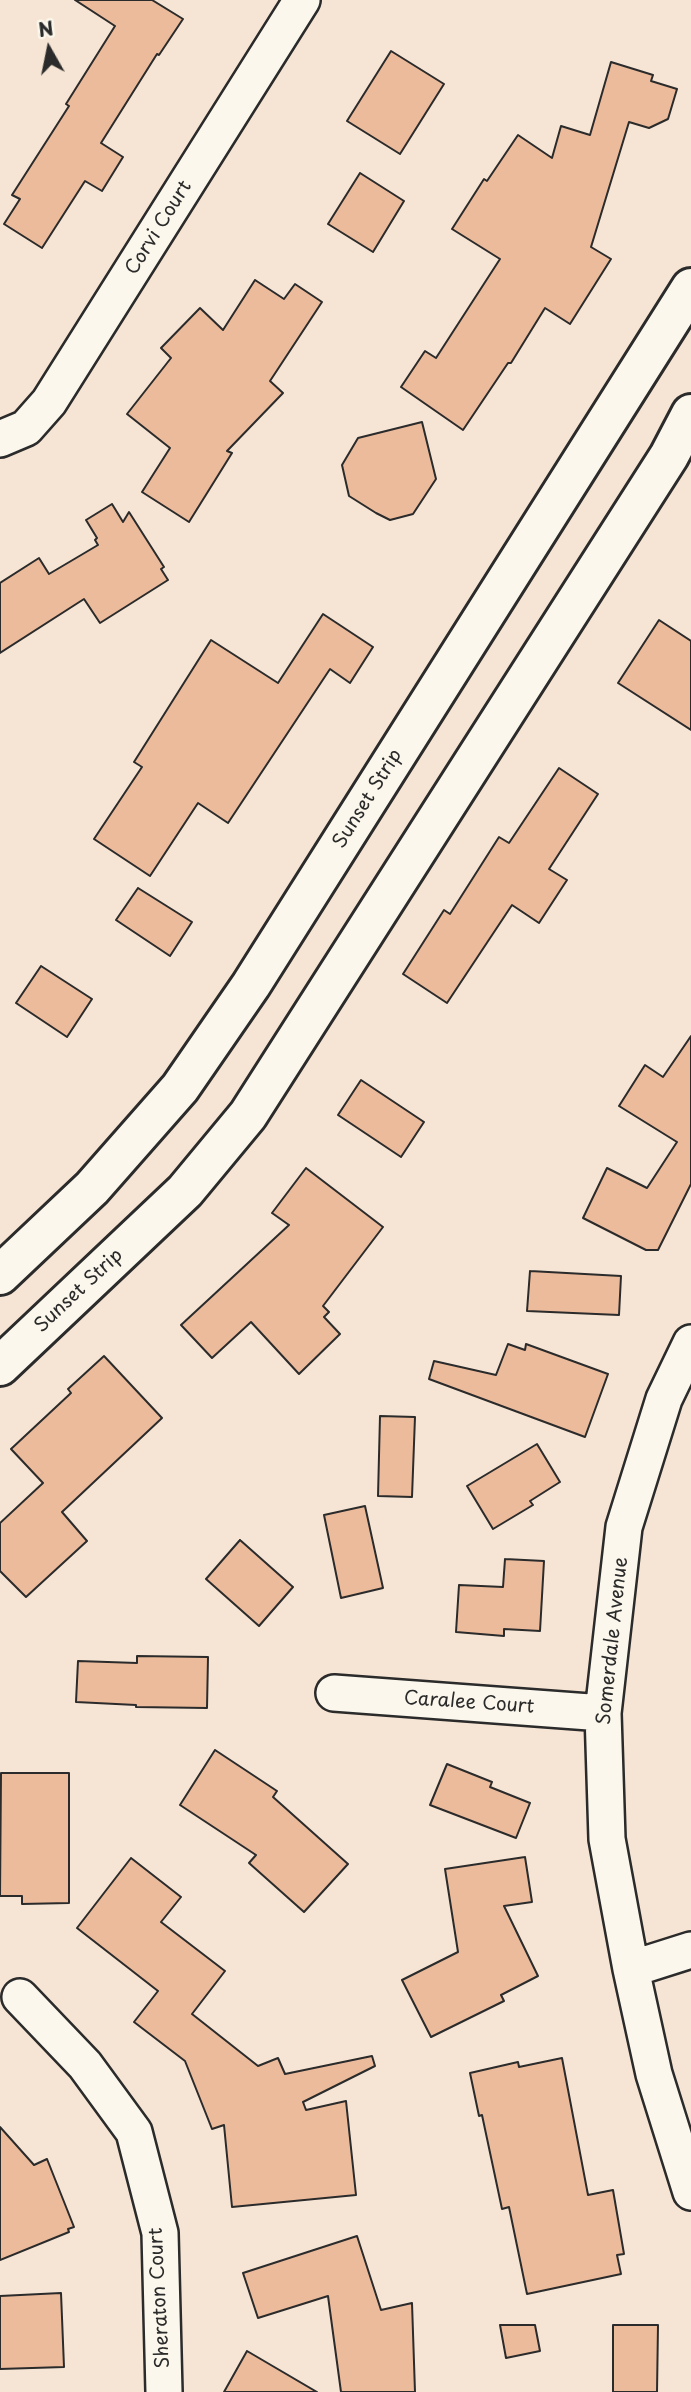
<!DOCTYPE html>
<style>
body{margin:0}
#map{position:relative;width:691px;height:2392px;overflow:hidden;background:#f6e5d4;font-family:"Playpen Sans",sans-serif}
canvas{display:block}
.north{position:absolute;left:14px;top:14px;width:70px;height:70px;-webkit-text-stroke:5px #fbf7ec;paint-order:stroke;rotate:351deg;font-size:19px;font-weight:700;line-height:28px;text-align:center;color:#2b2b2b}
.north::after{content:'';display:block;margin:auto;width:24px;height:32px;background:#2b2b2b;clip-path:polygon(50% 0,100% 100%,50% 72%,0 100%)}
</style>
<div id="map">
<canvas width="691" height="2392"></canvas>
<div class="north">N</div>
</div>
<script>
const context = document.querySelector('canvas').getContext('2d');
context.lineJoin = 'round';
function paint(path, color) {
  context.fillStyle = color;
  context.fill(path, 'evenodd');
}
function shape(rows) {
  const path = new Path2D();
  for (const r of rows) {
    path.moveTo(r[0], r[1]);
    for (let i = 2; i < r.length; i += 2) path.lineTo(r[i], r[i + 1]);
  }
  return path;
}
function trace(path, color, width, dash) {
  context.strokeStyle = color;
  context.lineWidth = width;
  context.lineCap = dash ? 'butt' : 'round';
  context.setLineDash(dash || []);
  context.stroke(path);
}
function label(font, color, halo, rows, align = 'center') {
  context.font = font + ' "Playpen Sans",sans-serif';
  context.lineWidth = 5;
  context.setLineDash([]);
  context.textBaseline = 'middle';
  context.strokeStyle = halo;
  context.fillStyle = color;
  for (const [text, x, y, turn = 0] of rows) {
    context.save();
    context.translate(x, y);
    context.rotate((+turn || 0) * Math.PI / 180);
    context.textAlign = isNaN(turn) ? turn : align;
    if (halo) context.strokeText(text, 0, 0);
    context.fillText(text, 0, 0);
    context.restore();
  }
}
const building = shape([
 [75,0,152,0,183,19,159,55,157,54,101,143,123,157,102,191,85,181,42,248,4,224,20,199,12,195,69,106,66,104,115,26,75,0],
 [391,51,444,84,400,154,347,121,391,51],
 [611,62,653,75,651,81,677,89,668,119,649,128,629,122,591,247,611,259,570,324,545,308,511,363,508,363,463,430,401,387,425,351,436,358,500,259,452,229,484,179,487,181,518,135,552,158,561,126,590,135,611,62],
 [360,173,404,201,373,252,328,224,360,173],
 [255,280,284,299,295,284,322,302,270,381,283,393,227,451,232,453,189,522,142,492,170,448,127,414,171,358,161,348,200,308,223,330,255,280],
 [422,422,436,479,413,514,390,520,376,513,349,496,342,465,358,438,422,422],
 [112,504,123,522,129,512,164,567,161,569,168,580,100,623,84,599,0,653,0,583,39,558,49,574,98,545,95,540,97,538,86,520,112,504],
 [323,614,373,647,350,683,330,669,228,823,198,803,150,876,94,839,142,767,134,762,211,640,278,683,323,614],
 [659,620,691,641,691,730,618,683,659,620],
 [559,768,598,794,549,869,567,880,539,923,512,905,447,1003,403,974,444,910,450,914,499,837,509,843,559,768],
 [138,888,192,922,170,956,116,920,138,888],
 [41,966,92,999,67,1037,16,1003,41,966],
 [691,1036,691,1184,658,1250,646,1250,583,1218,607,1168,647,1188,677,1142,619,1106,645,1065,663,1077,691,1036],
 [361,1080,424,1122,401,1157,338,1115,361,1080],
 [306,1168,383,1227,323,1306,329,1312,324,1317,340,1334,299,1374,251,1322,212,1358,181,1325,289,1225,272,1213,306,1168],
 [530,1271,621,1276,619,1315,527,1311,530,1271],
 [508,1344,525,1350,526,1344,608,1374,585,1437,429,1379,434,1361,496,1375,508,1344],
 [104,1356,162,1418,62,1512,87,1541,26,1597,0,1571,0,1523,43,1483,11,1449,71,1393,68,1389,104,1356],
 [380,1416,415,1417,412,1497,378,1496,380,1416],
 [537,1444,560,1482,530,1501,533,1505,493,1529,467,1486,537,1444],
 [365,1506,383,1588,341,1598,324,1515,365,1506],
 [240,1540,293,1587,259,1626,206,1579,240,1540],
 [505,1559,544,1561,540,1631,504,1629,504,1636,456,1632,459,1585,503,1587,505,1559],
 [137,1656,208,1657,207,1708,136,1707,136,1705,76,1702,78,1661,137,1663,137,1656],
 [215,1750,277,1791,273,1797,348,1864,304,1912,249,1863,256,1855,180,1805,215,1750],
 [447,1764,492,1782,490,1787,530,1803,516,1838,430,1805,447,1764],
 [1,1773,69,1773,69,1903,22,1904,22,1896,0,1896,1,1773],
 [525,1857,532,1902,504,1906,538,1976,501,1995,504,2001,431,2037,402,1980,458,1952,445,1869,525,1857],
 [131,1858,181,1897,161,1922,225,1971,192,2014,258,2066,278,2058,285,2074,372,2056,375,2066,303,2102,306,2110,346,2101,356,2195,232,2207,224,2125,212,2129,185,2061,134,2022,158,1991,77,1928,131,1858],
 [562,2058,588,2195,613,2190,624,2254,617,2255,621,2274,527,2294,509,2207,502,2209,482,2115,479,2116,470,2073,518,2062,519,2067,562,2058],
 [0,2127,34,2165,47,2159,74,2227,68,2229,69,2232,0,2260,0,2127],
 [357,2236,381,2310,412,2303,415,2392,341,2392,328,2296,258,2318,243,2273,357,2236],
 [61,2293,64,2367,0,2369,0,2296,61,2293],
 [500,2325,535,2325,540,2351,506,2358,500,2325],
 [613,2325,658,2325,657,2392,613,2392,613,2325],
 [247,2351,317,2392,224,2392,247,2351]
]);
paint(building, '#ecbb9c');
trace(building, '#2b2b2b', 2);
const street = shape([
 [0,439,26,428,49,402,302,0],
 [691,1343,664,1399,624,1527,603,1713,607,1839,631,1969,654,2074,691,2192],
 [334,1693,603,1713],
 [631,1969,691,1950],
 [20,1997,85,2065,134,2132,160,2233,164,2392]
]);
const secondary = shape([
 [0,1275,92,1188,180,1088,251,985,691,288],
 [0,1366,185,1191,248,1115,669,456,691,414]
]);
trace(street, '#2b2b2b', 40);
trace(secondary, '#2b2b2b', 44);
trace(street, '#fbf7ec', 35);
trace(secondary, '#fbf7ec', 38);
label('19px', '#2b2b2b', '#fbf7ec', [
 ["Corvi Court",159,228,-58],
 ["Sunset Strip",368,799,-58],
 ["Sunset Strip",79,1291,-43],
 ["Somerdale Avenue",613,1641,-84],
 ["Caralee Court",469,1703,4],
 ["Sheraton Court",160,2298,-93]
]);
</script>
